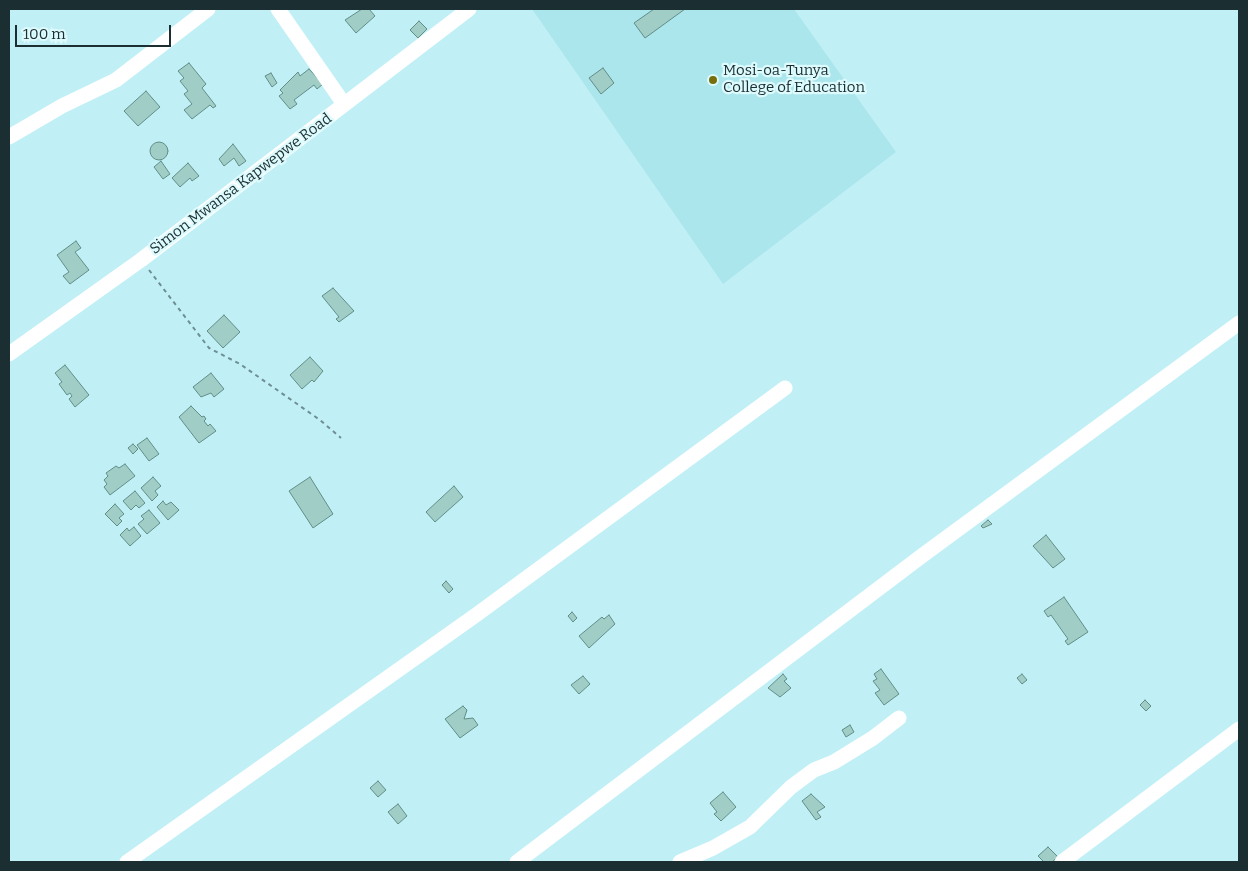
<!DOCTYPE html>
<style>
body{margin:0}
#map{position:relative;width:1248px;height:871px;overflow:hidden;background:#c0f0f6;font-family:Bitter,serif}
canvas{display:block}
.frame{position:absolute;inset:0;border:10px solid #1b2e31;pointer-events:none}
.scale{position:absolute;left:15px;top:25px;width:156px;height:22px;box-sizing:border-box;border:2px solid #1b2e31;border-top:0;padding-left:6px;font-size:15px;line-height:18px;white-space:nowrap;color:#1b2e31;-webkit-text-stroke:4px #ddfafd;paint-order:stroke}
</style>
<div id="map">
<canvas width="1248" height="871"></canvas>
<div class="frame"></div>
<div class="scale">100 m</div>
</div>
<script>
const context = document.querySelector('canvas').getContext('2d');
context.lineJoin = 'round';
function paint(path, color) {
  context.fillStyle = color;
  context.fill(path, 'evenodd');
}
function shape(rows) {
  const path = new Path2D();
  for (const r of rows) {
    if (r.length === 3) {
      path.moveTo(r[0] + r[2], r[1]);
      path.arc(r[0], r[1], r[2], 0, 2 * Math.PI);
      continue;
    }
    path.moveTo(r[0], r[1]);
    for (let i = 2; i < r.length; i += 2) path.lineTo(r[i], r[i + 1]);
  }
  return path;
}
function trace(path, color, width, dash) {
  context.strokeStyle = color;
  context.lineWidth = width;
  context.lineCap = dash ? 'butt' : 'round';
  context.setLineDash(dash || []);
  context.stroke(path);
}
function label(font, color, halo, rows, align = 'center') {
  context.font = font + ' Bitter,serif';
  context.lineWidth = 4.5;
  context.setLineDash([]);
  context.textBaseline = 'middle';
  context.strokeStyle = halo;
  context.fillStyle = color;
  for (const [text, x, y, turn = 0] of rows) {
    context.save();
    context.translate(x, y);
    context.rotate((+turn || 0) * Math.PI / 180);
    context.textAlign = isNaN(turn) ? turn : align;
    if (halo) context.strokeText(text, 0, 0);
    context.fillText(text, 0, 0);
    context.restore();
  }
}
paint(shape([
 [532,9,794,9,896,152,723,284]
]), '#ace6ed');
const building = shape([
 [362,9,369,9,375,16,356,33,345,20,362,9],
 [654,9,685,9,645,38,634,23,654,9],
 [419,21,427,29,418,38,410,30,419,21],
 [189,63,206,84,202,88,216,106,213,108,210,105,192,119,184,110,192,104,184,94,188,91,180,81,184,78,178,71,189,63],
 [603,68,614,83,601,94,589,78,603,68],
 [309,69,323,84,317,89,314,85,294,100,297,104,290,109,279,96,283,93,280,90,298,72,300,76,309,69],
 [271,73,277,83,272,87,265,76,271,73],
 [146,91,160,107,138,126,124,111,146,91],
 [159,151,9],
 [233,144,246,161,239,166,234,158,224,166,219,159,233,144],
 [161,161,170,174,163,179,154,167,161,161],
 [188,163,199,176,192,181,190,178,180,187,172,178,188,163],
 [76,241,81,248,75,252,89,270,70,284,63,276,69,272,57,255,76,241],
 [333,288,354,311,339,322,336,319,339,317,322,296,333,288],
 [224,315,240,332,223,348,207,331,224,315],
 [310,357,323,371,314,382,312,380,302,389,290,375,310,357],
 [65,365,89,395,75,407,69,399,72,396,70,393,67,395,59,384,62,382,55,373,65,365],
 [211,373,224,389,214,397,211,393,201,397,193,387,211,373],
 [191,406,202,417,204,416,206,419,204,421,208,426,210,424,216,431,199,443,179,417,191,406],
 [147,438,159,454,149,461,137,445,147,438],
 [133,444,138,449,133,454,128,448,133,444],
 [125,464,135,476,110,495,104,487,107,484,104,480,108,476,106,473,116,466,119,468,125,464],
 [153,477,161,486,155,491,158,495,152,501,141,488,153,477],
 [310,477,333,514,313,528,289,491,310,477],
 [454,486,463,497,435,522,426,512,454,486],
 [135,491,145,503,139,508,136,505,131,510,123,501,135,491],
 [163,501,166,505,171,502,179,510,168,520,157,507,163,501],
 [115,504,124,514,119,518,122,521,117,526,105,514,115,504],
 [149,510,160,523,147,534,138,524,144,519,141,516,149,510],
 [988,520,992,524,983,528,981,526,988,520],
 [134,527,141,536,130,546,120,535,127,528,129,531,134,527],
 [1046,535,1065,559,1053,568,1033,546,1046,535],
 [446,581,453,589,449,593,442,585,446,581],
 [1064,597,1088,632,1068,645,1065,641,1068,639,1051,615,1048,617,1044,611,1064,597],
 [572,612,577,618,573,622,568,616,572,612],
 [609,615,615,624,589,648,579,636,602,617,604,619,609,615],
 [881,669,899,694,884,705,875,693,880,690,873,681,877,679,874,674,881,669],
 [783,674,787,679,784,681,791,688,780,697,768,688,783,674],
 [1022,674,1027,680,1022,684,1017,678,1022,674],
 [583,676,590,684,579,694,571,685,583,676],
 [1145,700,1151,706,1146,711,1140,705,1145,700],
 [463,706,467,710,464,719,473,718,478,725,460,738,445,719,463,706],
 [850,725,854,732,846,737,842,730,850,725],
 [378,781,386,790,378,797,370,788,378,781],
 [723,792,736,807,721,821,714,814,717,812,710,803,723,792],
 [811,794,825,807,817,812,821,817,816,820,802,801,811,794],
 [398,804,407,816,398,824,388,812,398,804],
 [1048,847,1058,857,1052,862,1044,862,1038,856,1048,847]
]);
paint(building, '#a0cec7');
trace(building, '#618d87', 1);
trace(shape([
 [149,270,209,348,240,364,320,420,341,438]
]), '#6d8e93', 2, [4, 4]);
trace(shape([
 [278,9,344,104],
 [9,137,62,106,116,80,208,9],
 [9,354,141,260,469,9],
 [127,862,476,615,785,388],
 [517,862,923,555,1239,323],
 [680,862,713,848,750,827,791,787,814,770,834,762,873,738,899,718],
 [1062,862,1239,729]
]), '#fff', 15);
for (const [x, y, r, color] of [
 [713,80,5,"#776e0c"]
]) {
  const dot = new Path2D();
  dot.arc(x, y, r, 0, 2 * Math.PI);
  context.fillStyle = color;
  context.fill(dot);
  trace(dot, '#ddfafd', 2);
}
label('15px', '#1b2e31', '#ddfafd', [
 ["Mosi-oa-Tunya",723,71],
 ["College of Education",723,88]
], 'left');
label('15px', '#1b2e31', '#ddfafd', [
 ["Simon Mwansa Kapwepwe Road",241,184,-37]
]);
</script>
